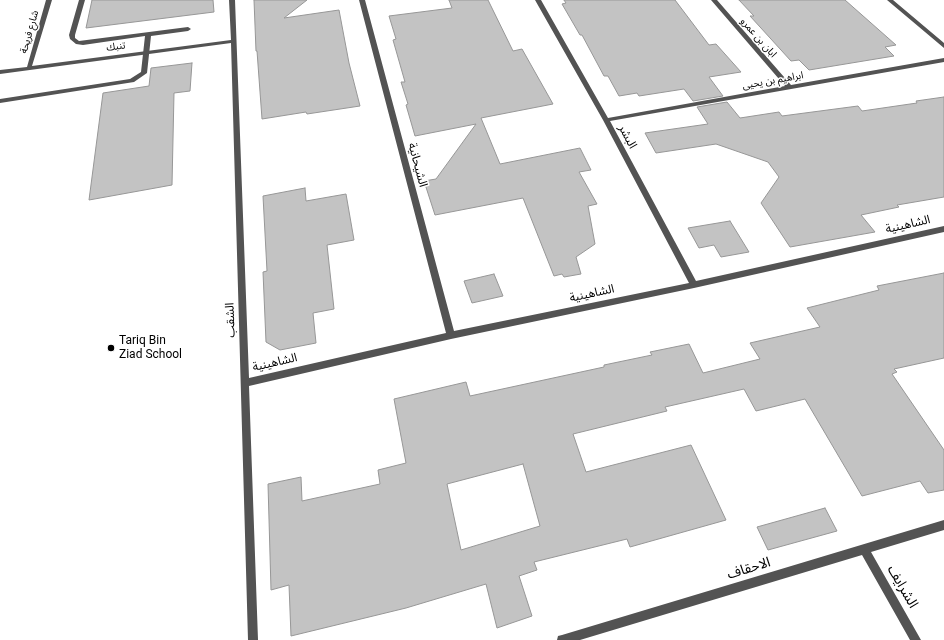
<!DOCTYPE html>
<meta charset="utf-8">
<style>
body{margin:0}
canvas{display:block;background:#fff}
</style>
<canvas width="944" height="640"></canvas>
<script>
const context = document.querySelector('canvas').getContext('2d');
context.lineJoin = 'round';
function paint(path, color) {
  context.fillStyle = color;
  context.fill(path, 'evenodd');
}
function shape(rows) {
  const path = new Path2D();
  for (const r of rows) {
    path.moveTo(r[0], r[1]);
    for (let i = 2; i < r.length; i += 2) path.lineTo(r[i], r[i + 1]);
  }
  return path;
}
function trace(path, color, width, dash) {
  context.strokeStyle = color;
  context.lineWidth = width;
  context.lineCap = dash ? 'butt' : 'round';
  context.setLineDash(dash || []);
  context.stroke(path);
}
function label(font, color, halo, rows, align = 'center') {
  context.font = font + ' Roboto,"Noto Sans Arabic",sans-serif';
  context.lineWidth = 3;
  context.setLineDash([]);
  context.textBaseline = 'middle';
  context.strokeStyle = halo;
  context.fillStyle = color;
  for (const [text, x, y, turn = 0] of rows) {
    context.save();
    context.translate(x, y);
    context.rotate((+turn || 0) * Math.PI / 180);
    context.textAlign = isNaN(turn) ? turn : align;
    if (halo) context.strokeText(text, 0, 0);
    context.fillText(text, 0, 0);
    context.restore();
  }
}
const building = shape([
 [92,0,213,0,214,12,86,28,92,0],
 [254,0,307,0,284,18,339,10,349,63,360,106,307,114,306,112,262,119,257,51,256,51,254,0],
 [449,0,488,0,513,51,522,49,553,104,481,118,500,164,580,148,591,170,579,172,597,204,588,206,595,244,576,257,581,274,564,277,562,274,554,276,523,198,435,215,424,181,436,179,476,124,415,136,406,105,408,104,401,82,405,82,393,40,396,39,389,16,452,8,449,0],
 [564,0,675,0,709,45,716,44,741,72,709,77,723,96,693,101,684,89,639,96,637,93,619,96,608,76,604,76,582,35,580,35,562,4,566,3,564,0],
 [739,0,845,0,896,45,885,47,894,56,809,70,799,60,791,61,750,16,754,16,739,0],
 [192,63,190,91,174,93,172,185,89,200,103,93,149,86,151,68,192,63],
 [944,97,944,197,897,205,899,207,861,215,875,232,790,247,761,203,779,177,768,162,716,144,656,153,645,133,708,124,697,107,727,102,740,118,779,112,782,116,858,106,862,111,917,103,916,101,944,97],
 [305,188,306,201,346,194,354,240,327,245,334,309,313,313,316,343,280,350,266,342,263,272,267,271,263,196,305,188],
 [730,221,749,252,721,257,714,245,699,248,688,228,730,221],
 [944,273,944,358,894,369,897,372,892,374,944,450,944,490,928,493,920,481,862,496,805,399,756,411,744,389,665,407,667,411,573,434,586,472,691,445,726,520,630,547,627,539,534,562,537,570,519,576,532,616,497,628,486,584,406,608,291,636,289,585,271,590,268,484,301,477,302,501,380,484,378,470,406,463,394,399,466,382,470,396,604,367,604,365,652,355,650,352,689,344,703,373,760,359,750,343,820,327,807,308,879,290,877,286,944,273],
 [523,464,540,526,461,550,447,484,523,464],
 [494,274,503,296,472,303,464,281,494,274],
 [825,508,837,531,768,550,757,527,825,508]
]);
paint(building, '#c3c3c3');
trace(building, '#979797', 1);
paint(shape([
 [79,0,85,0,75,35,75,38,79,41,188,27,191,29,188,31,151,36,147,73,134,82,0,103,0,99,130,79,141,72,145,36,83,45,76,44,70,39,69,35,79,0]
]), '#535353');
paint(shape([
 [46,0,52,0,32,66,231,40,229,0,235,0,249,378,446,333,359,0,365,0,454,331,689,283,603,120,535,0,541,0,608,118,785,86,711,0,717,0,791,85,944,58,944,62,610,121,696,281,944,226,944,232,694,288,451,339,249,386,258,640,248,640,231,43,0,74,0,70,27,67,46,0],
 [887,0,893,0,944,43,944,48,887,0],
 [944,520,944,530,871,552,921,640,910,640,862,555,580,640,557,640,558,636,562,635,944,520]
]), '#535353');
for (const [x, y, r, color] of [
 [111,348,4,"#000"]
]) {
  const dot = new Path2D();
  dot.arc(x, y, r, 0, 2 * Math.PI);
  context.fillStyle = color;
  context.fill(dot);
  trace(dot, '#fff', 1.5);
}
label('10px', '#000', '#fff', [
 ["شارع فريحة",30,32,-74],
 ["ابان بن عمرو",758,38,49],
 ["تنبك",116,47,-7],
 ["ابراهيم بن يحيى",773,81,-10]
]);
label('12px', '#000', '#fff', [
 ["البشر",627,137,62],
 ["الشيحانية",417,165,75],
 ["الشاهينية",908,225,-13],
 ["الشاهينية",592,294,-12],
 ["الشقب",231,320,-92],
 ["الشاهينية",275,363,-13]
]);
label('12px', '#000', '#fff', [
 ["Tariq Bin",119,341],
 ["Ziad School",119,355]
], 'left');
label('14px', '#000', '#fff', [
 ["الاحقاف",749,569,-17],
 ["الشرايف",902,587,60]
]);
</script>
